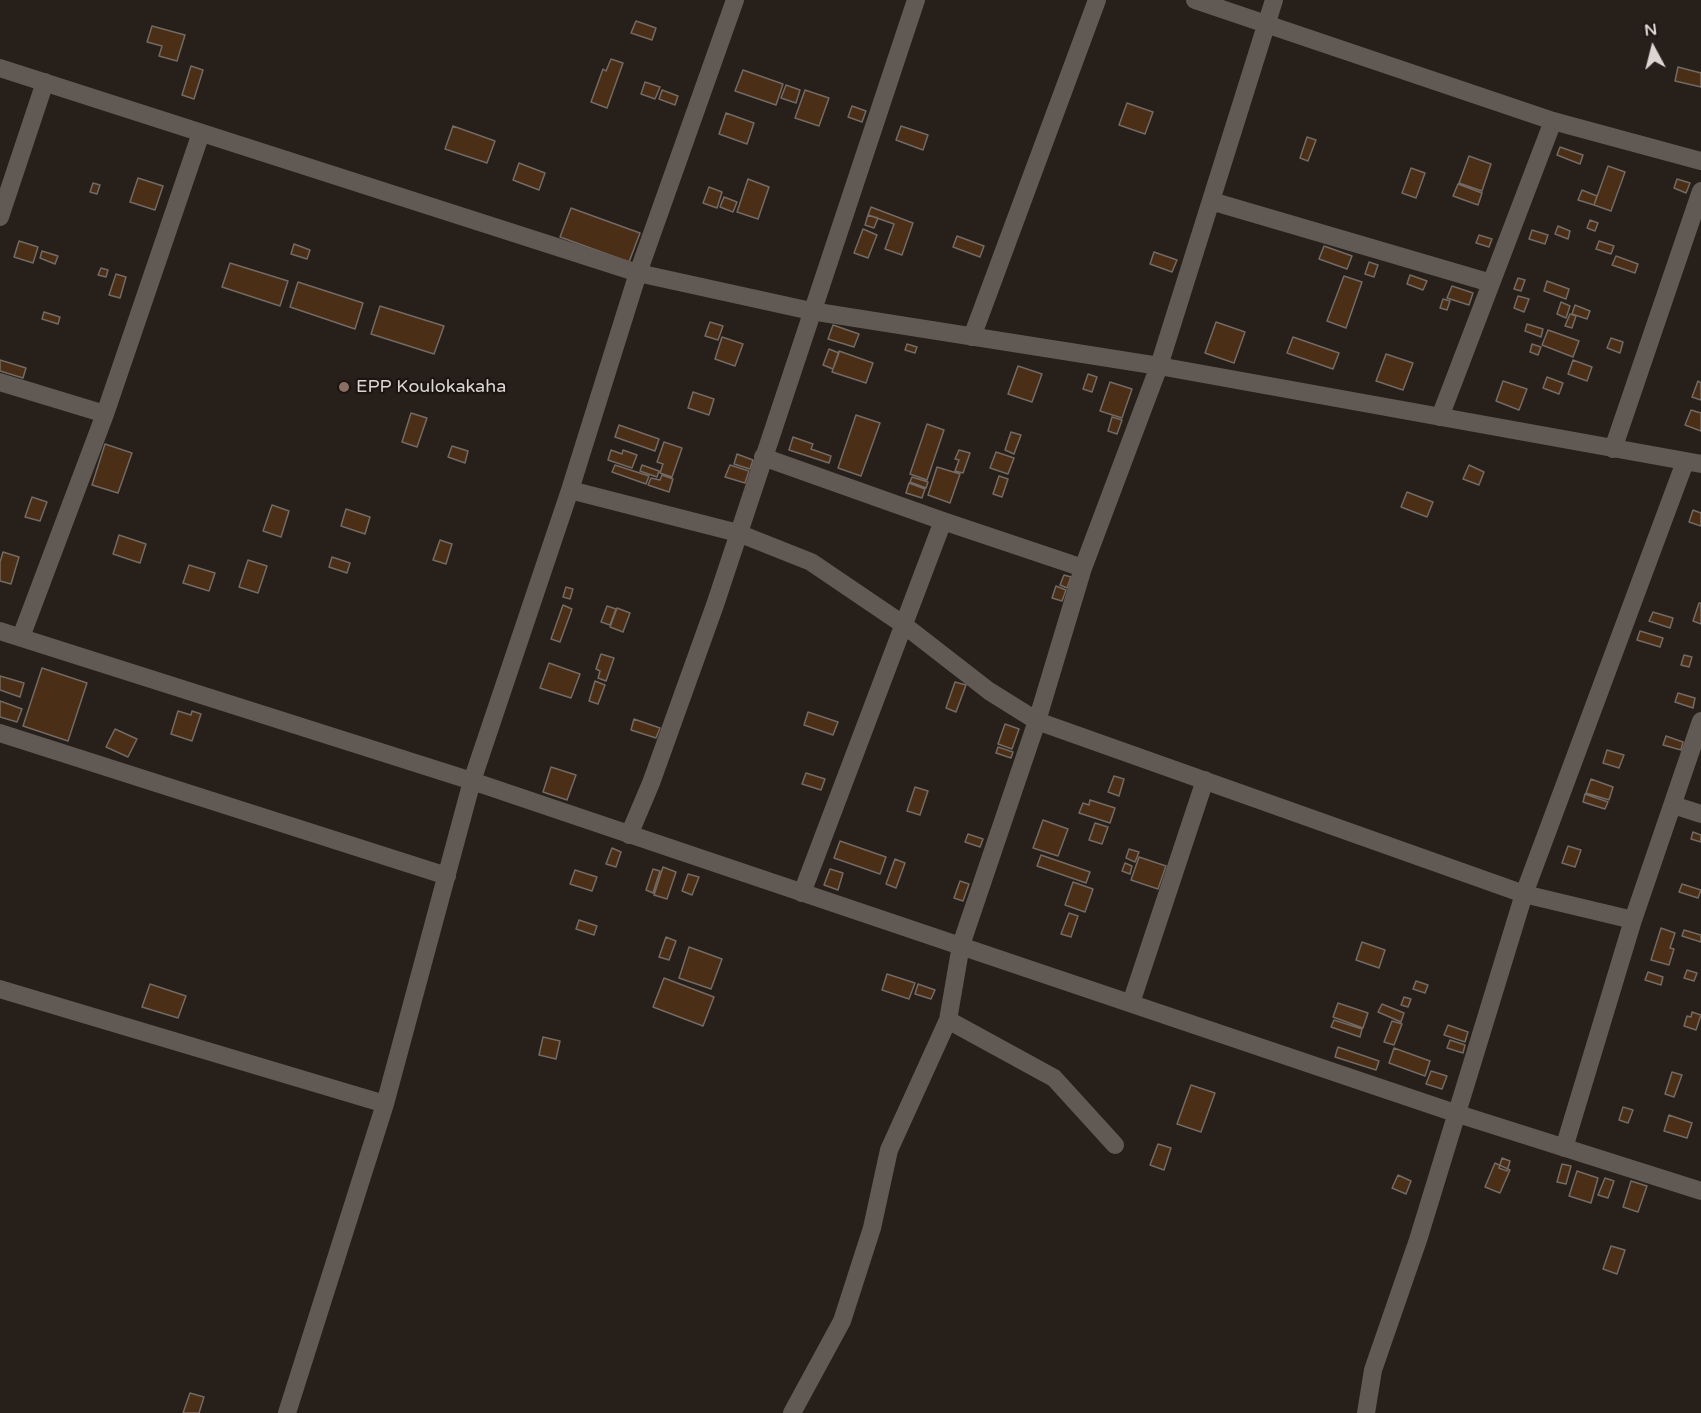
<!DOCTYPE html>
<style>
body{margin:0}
#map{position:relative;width:1701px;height:1413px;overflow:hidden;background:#261f1a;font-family:"Varela Round",sans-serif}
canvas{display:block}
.north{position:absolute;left:1623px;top:18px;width:60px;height:60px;-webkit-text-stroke:4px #1c1611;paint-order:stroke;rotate:353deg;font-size:16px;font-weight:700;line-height:24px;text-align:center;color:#dbd6d3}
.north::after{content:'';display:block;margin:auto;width:21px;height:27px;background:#dbd6d3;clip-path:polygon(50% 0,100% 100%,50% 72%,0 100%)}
</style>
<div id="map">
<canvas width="1701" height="1413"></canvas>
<div class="north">N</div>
</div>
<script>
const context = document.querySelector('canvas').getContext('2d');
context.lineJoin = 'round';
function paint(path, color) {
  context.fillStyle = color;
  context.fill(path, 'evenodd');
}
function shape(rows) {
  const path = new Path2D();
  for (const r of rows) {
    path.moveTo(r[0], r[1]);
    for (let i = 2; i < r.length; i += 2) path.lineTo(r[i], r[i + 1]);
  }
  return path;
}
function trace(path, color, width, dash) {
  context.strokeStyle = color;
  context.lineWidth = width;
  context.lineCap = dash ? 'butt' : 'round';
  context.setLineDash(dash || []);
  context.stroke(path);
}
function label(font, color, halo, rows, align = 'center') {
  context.font = font + ' "Varela Round",sans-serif';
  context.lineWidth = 4.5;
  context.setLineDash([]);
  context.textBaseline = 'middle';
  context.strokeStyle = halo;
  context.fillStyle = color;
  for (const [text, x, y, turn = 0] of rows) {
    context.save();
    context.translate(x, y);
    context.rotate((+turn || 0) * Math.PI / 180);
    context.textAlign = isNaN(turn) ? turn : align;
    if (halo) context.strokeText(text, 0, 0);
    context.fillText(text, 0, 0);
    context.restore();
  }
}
const building = shape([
 [636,21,656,28,652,40,631,33,636,21],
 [152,26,185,35,177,61,159,56,162,46,147,42,152,26],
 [611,59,623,63,607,108,591,102,603,69,606,71,611,59],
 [191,66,203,70,194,99,182,95,191,66],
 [1678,67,1701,73,1701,87,1675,81,1678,67],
 [743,70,783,84,776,105,735,91,743,70],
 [645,82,660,87,655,99,641,94,645,82],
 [786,85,800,90,796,103,781,98,786,85],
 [662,90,678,96,675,105,659,99,662,90],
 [805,90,829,98,819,126,795,118,805,90],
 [1127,103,1153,112,1145,134,1119,125,1127,103],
 [852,106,866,111,862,122,848,117,852,106],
 [726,113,754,123,747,144,719,134,726,113],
 [453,126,495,141,487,163,445,149,453,126],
 [901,126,928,135,923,150,896,140,901,126],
 [1307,137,1316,140,1308,161,1300,158,1307,137],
 [1560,147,1583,155,1580,164,1557,155,1560,147],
 [1469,156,1491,164,1482,191,1459,183,1469,156],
 [519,163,545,173,539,190,513,180,519,163],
 [1608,166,1625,172,1611,211,1594,205,1608,166],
 [1411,168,1425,173,1416,198,1402,193,1411,168],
 [138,178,163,186,155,210,130,202,138,178],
 [748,179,769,187,758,219,737,212,748,179],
 [1677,179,1690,183,1686,193,1674,188,1677,179],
 [93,183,100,185,97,194,90,192,93,183],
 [1458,184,1482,193,1478,205,1453,196,1458,184],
 [709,187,722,192,717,208,703,203,709,187],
 [1582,190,1597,196,1594,205,1578,200,1582,190],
 [724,197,737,202,733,212,720,207,724,197],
 [871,207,913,223,902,255,885,249,894,224,868,215,871,207],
 [571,208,640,233,629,262,560,237,571,208],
 [868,215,878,218,874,228,865,225,868,215],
 [1590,220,1598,223,1595,231,1587,228,1590,220],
 [1558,226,1570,231,1568,239,1555,234,1558,226],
 [863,229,877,235,868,258,854,253,863,229],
 [1532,230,1548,235,1545,244,1529,239,1532,230],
 [1479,235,1492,239,1489,247,1476,243,1479,235],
 [957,236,984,246,980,257,953,247,957,236],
 [19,241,38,247,33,263,14,257,19,241],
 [1599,241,1614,246,1611,254,1596,249,1599,241],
 [294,244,310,250,307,259,291,254,294,244],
 [1324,246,1352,256,1347,269,1319,259,1324,246],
 [42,251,58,256,55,264,40,258,42,251],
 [1154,252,1177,260,1172,272,1150,264,1154,252],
 [1616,256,1638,264,1635,273,1612,265,1616,256],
 [1369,262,1378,265,1374,277,1365,274,1369,262],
 [230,263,288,281,280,306,222,287,230,263],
 [101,268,108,270,106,277,98,275,101,268],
 [116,274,126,277,120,298,109,295,116,274],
 [1410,275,1427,281,1423,290,1407,284,1410,275],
 [1344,276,1362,282,1346,328,1327,321,1344,276],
 [1518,278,1525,280,1521,291,1514,289,1518,278],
 [1547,281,1569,289,1566,299,1544,291,1547,281],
 [298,282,363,303,355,329,290,307,298,282],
 [1452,286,1473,293,1469,305,1447,298,1452,286],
 [1518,296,1529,299,1524,312,1514,308,1518,296],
 [1443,299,1450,301,1447,310,1440,308,1443,299],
 [1561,302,1570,306,1566,318,1557,314,1561,302],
 [1575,305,1590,311,1587,319,1572,314,1575,305],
 [380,306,444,326,434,354,371,334,380,306],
 [44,312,60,317,58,324,42,319,44,312],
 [1570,314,1576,316,1572,328,1565,326,1570,314],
 [710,322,723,326,718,340,705,336,710,322],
 [1216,322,1245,332,1234,363,1205,353,1216,322],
 [1527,324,1543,329,1541,337,1525,331,1527,324],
 [833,325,859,334,854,347,828,339,833,325],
 [1548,330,1579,341,1573,357,1542,345,1548,330],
 [722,337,743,344,735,366,715,359,722,337],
 [1293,337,1339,353,1333,369,1287,353,1293,337],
 [1611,338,1623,342,1620,353,1607,348,1611,338],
 [907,344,917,347,915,353,905,350,907,344],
 [1532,344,1541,347,1538,355,1530,352,1532,344],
 [829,349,839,353,833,369,823,365,829,349],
 [839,351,873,363,866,383,832,372,839,351],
 [1386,354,1413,363,1403,390,1376,381,1386,354],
 [0,360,26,368,23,378,0,371,0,360],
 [1573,360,1592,367,1587,381,1568,374,1573,360],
 [1018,366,1042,374,1032,402,1008,394,1018,366],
 [1088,374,1097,377,1092,392,1083,389,1088,374],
 [1547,377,1563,383,1559,394,1543,388,1547,377],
 [1503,381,1527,389,1519,410,1496,401,1503,381],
 [1698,381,1701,383,1701,400,1692,397,1698,381],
 [1110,382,1132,389,1122,418,1100,411,1110,382],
 [693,392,714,399,709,415,688,408,693,392],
 [1691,410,1701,413,1701,431,1685,425,1691,410],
 [411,413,427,418,417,447,402,442,411,413],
 [856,415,880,423,861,476,838,468,856,415],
 [1112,417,1122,420,1117,434,1108,431,1112,417],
 [927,424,944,430,927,480,910,474,927,424],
 [619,425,659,439,655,451,615,437,619,425],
 [1011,432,1021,435,1014,454,1005,450,1011,432],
 [793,437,813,444,811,449,831,456,829,463,789,450,793,437],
 [664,442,682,448,672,477,660,473,663,464,657,462,664,442],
 [105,444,132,453,118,493,92,485,105,444],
 [452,446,468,451,465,463,448,457,452,446],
 [611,450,622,454,623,450,637,455,632,468,608,460,611,450],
 [959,450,970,453,963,473,955,471,959,460,955,459,959,450],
 [996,452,1014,458,1008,474,990,468,996,452],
 [737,454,753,460,750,469,734,464,737,454],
 [615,465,649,476,646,484,612,472,615,465],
 [642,465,659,471,657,477,640,471,642,465],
 [730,465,749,471,745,483,725,477,730,465],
 [1469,465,1484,472,1479,485,1463,479,1469,465],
 [937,467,960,474,950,503,928,495,937,467],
 [662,475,673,479,669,492,648,485,651,478,660,480,662,475],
 [999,476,1008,479,1002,497,993,494,999,476],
 [912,477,928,482,926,488,910,482,912,477],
 [909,483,925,489,922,498,906,493,909,483],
 [1407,492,1433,502,1427,517,1401,507,1407,492],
 [32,497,47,502,40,521,25,517,32,497],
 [272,505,289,511,281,537,263,531,272,505],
 [346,509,370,517,365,534,341,526,346,509],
 [1693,510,1701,513,1701,526,1689,522,1693,510],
 [119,535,146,544,140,563,113,554,119,535],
 [440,540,452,544,446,564,433,560,440,540],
 [3,552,19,557,11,584,0,581,0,562,3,552],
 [332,557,350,563,347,573,329,567,332,557],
 [248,560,267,566,258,593,239,587,248,560],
 [189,565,215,573,209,591,183,583,189,565],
 [1064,575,1071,577,1067,588,1060,585,1064,575],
 [1056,586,1066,590,1062,601,1052,598,1056,586],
 [566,587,573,589,570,599,563,597,566,587],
 [1699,603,1701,603,1701,624,1693,621,1699,603],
 [563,605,572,609,560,642,551,639,563,605],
 [607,606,616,609,610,625,601,622,607,606],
 [617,608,630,613,623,632,610,627,617,608],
 [1653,612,1673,618,1670,628,1649,621,1653,612],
 [1640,631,1663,638,1660,647,1637,640,1640,631],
 [601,654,614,658,606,681,598,678,600,671,596,669,601,654],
 [1684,655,1692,657,1689,667,1681,665,1684,655],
 [549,663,580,674,571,698,540,688,549,663],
 [42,668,87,683,68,741,23,726,42,668],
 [0,676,24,683,20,697,0,690,0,676],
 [595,681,605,685,598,704,589,701,595,681],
 [955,682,966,685,956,712,946,708,955,682],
 [1678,693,1695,698,1693,708,1675,702,1678,693],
 [0,701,22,709,17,722,0,717,0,701],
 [178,711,191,715,192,711,201,714,192,741,171,734,178,711],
 [808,712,838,722,833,735,804,725,808,712],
 [634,719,660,728,656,738,631,730,634,719],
 [1005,724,1019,729,1012,749,998,744,1005,724],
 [115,729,137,739,128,757,106,747,115,729],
 [1666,736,1683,742,1681,750,1663,745,1666,736],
 [998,747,1013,752,1011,758,996,753,998,747],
 [1607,750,1624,755,1619,768,1603,763,1607,750],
 [551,767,576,775,567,800,543,792,551,767],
 [806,773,825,779,821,790,802,784,806,773],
 [1114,776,1124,779,1119,796,1108,792,1114,776],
 [1591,779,1613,787,1609,800,1586,793,1591,779],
 [915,787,928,791,920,815,907,811,915,787],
 [1585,794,1608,802,1605,809,1583,802,1585,794],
 [1090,800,1115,808,1110,823,1079,813,1083,803,1089,805,1090,800],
 [1043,820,1068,829,1058,856,1033,848,1043,820],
 [1095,823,1108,827,1102,844,1089,840,1095,823],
 [1693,832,1701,835,1701,842,1691,839,1693,832],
 [968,834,983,839,980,847,965,842,968,834],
 [840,841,886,857,880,874,834,858,840,841],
 [1568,846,1581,850,1575,867,1562,863,1568,846],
 [612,848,621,852,616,867,606,864,612,848],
 [1129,849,1139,852,1135,862,1126,858,1129,849],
 [1041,855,1090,872,1086,883,1037,866,1041,855],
 [1139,857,1166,866,1158,889,1131,880,1139,857],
 [895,859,905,863,896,888,886,884,895,859],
 [1125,863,1132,866,1130,874,1122,871,1125,863],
 [663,867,676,872,667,899,654,895,663,867],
 [653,869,660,871,653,893,646,890,653,869],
 [830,869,843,873,838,890,824,885,830,869],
 [575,870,597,877,592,891,570,884,575,870],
 [688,874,699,877,692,895,682,891,688,874],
 [960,881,969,884,963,901,954,898,960,881],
 [1073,882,1093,889,1085,912,1065,905,1073,882],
 [1682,884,1701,890,1698,898,1679,892,1682,884],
 [1069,913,1078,916,1071,937,1061,934,1069,913],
 [579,920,597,926,594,935,576,929,579,920],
 [1661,928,1675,933,1670,948,1674,949,1669,965,1651,960,1661,928],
 [1684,930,1701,935,1701,942,1682,936,1684,930],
 [666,937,676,941,669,960,659,957,666,937],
 [1362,942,1385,950,1379,968,1356,960,1362,942],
 [689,947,722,959,711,989,679,978,689,947],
 [1687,970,1697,973,1694,981,1684,978,1687,970],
 [1648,972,1663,977,1661,985,1645,980,1648,972],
 [887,974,915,983,909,999,882,990,887,974],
 [664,978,714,997,703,1026,653,1007,664,978],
 [1416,981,1428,985,1425,993,1413,989,1416,981],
 [150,984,186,996,178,1018,142,1007,150,984],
 [918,984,935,990,931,999,915,994,918,984],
 [1404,997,1411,999,1408,1007,1401,1005,1404,997],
 [1338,1003,1368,1013,1363,1028,1333,1017,1338,1003],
 [1382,1004,1404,1013,1401,1022,1378,1012,1382,1004],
 [1692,1012,1701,1015,1696,1030,1684,1026,1687,1016,1691,1017,1692,1012],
 [1334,1020,1362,1029,1360,1037,1331,1027,1334,1020],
 [1392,1021,1402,1024,1394,1045,1384,1042,1392,1021],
 [1448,1025,1468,1032,1465,1042,1444,1035,1448,1025],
 [543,1037,560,1041,556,1059,539,1055,543,1037],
 [1450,1040,1465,1045,1463,1053,1447,1048,1450,1040],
 [1338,1047,1379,1061,1376,1070,1335,1057,1338,1047],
 [1394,1048,1430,1061,1425,1076,1389,1063,1394,1048],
 [1431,1071,1447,1076,1442,1089,1426,1084,1431,1071],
 [1672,1072,1682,1075,1674,1097,1665,1094,1672,1072],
 [1191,1085,1215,1093,1201,1132,1177,1124,1191,1085],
 [1623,1107,1633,1110,1628,1123,1619,1120,1623,1107],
 [1669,1115,1692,1123,1687,1138,1664,1131,1669,1115],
 [1158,1144,1171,1148,1164,1170,1150,1165,1158,1144],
 [1502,1158,1510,1161,1507,1171,1499,1168,1502,1158],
 [1495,1163,1510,1170,1500,1193,1485,1187,1495,1163],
 [1562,1164,1571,1166,1566,1184,1557,1182,1562,1164],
 [1577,1171,1598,1178,1591,1203,1569,1196,1577,1171],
 [1398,1175,1411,1181,1406,1194,1392,1188,1398,1175],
 [1605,1178,1614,1181,1608,1198,1598,1195,1605,1178],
 [1631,1181,1647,1186,1638,1212,1623,1207,1631,1181],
 [1611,1246,1625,1250,1617,1274,1603,1269,1611,1246],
 [190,1393,204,1397,199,1413,183,1413,190,1393]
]);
paint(building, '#4a2f16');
trace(building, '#726a63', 1.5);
trace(shape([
 [1195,0,1553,121,1701,161],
 [0,68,638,273,811,311,1159,366,1701,464],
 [1211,201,1491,283],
 [0,217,45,82],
 [972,337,1097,0],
 [0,382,105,414],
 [1440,417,1553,121],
 [1613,449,1701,191],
 [763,457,943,521,1083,568],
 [570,490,738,533,811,562,904,625,989,691,1037,721,1524,894,1633,920],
 [0,631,472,781,1455,1113,1701,1191],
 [21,637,105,414,201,133],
 [0,733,447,876],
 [1673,805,1701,814],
 [629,835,651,783,715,605,916,0],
 [802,893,943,521],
 [0,989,385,1104],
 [1131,1003,1205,780],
 [948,1020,1054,1078,1115,1145],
 [1564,1148,1633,920,1701,721],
 [287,1413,385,1104,472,781,570,490,638,273,735,0],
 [792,1413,842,1321,872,1228,889,1150,948,1020,961,945,1037,721,1083,568,1159,366,1274,0],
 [1366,1413,1373,1370,1418,1240,1524,894,1685,462]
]), '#615953', 18);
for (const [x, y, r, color] of [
 [344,387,6,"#8d6e63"]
]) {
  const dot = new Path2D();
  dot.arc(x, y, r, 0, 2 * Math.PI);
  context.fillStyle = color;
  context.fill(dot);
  trace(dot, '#1c1611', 2);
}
label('18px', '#dbd6d3', '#1c1611', [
 ["EPP Koulokakaha",356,387]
], 'left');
</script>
